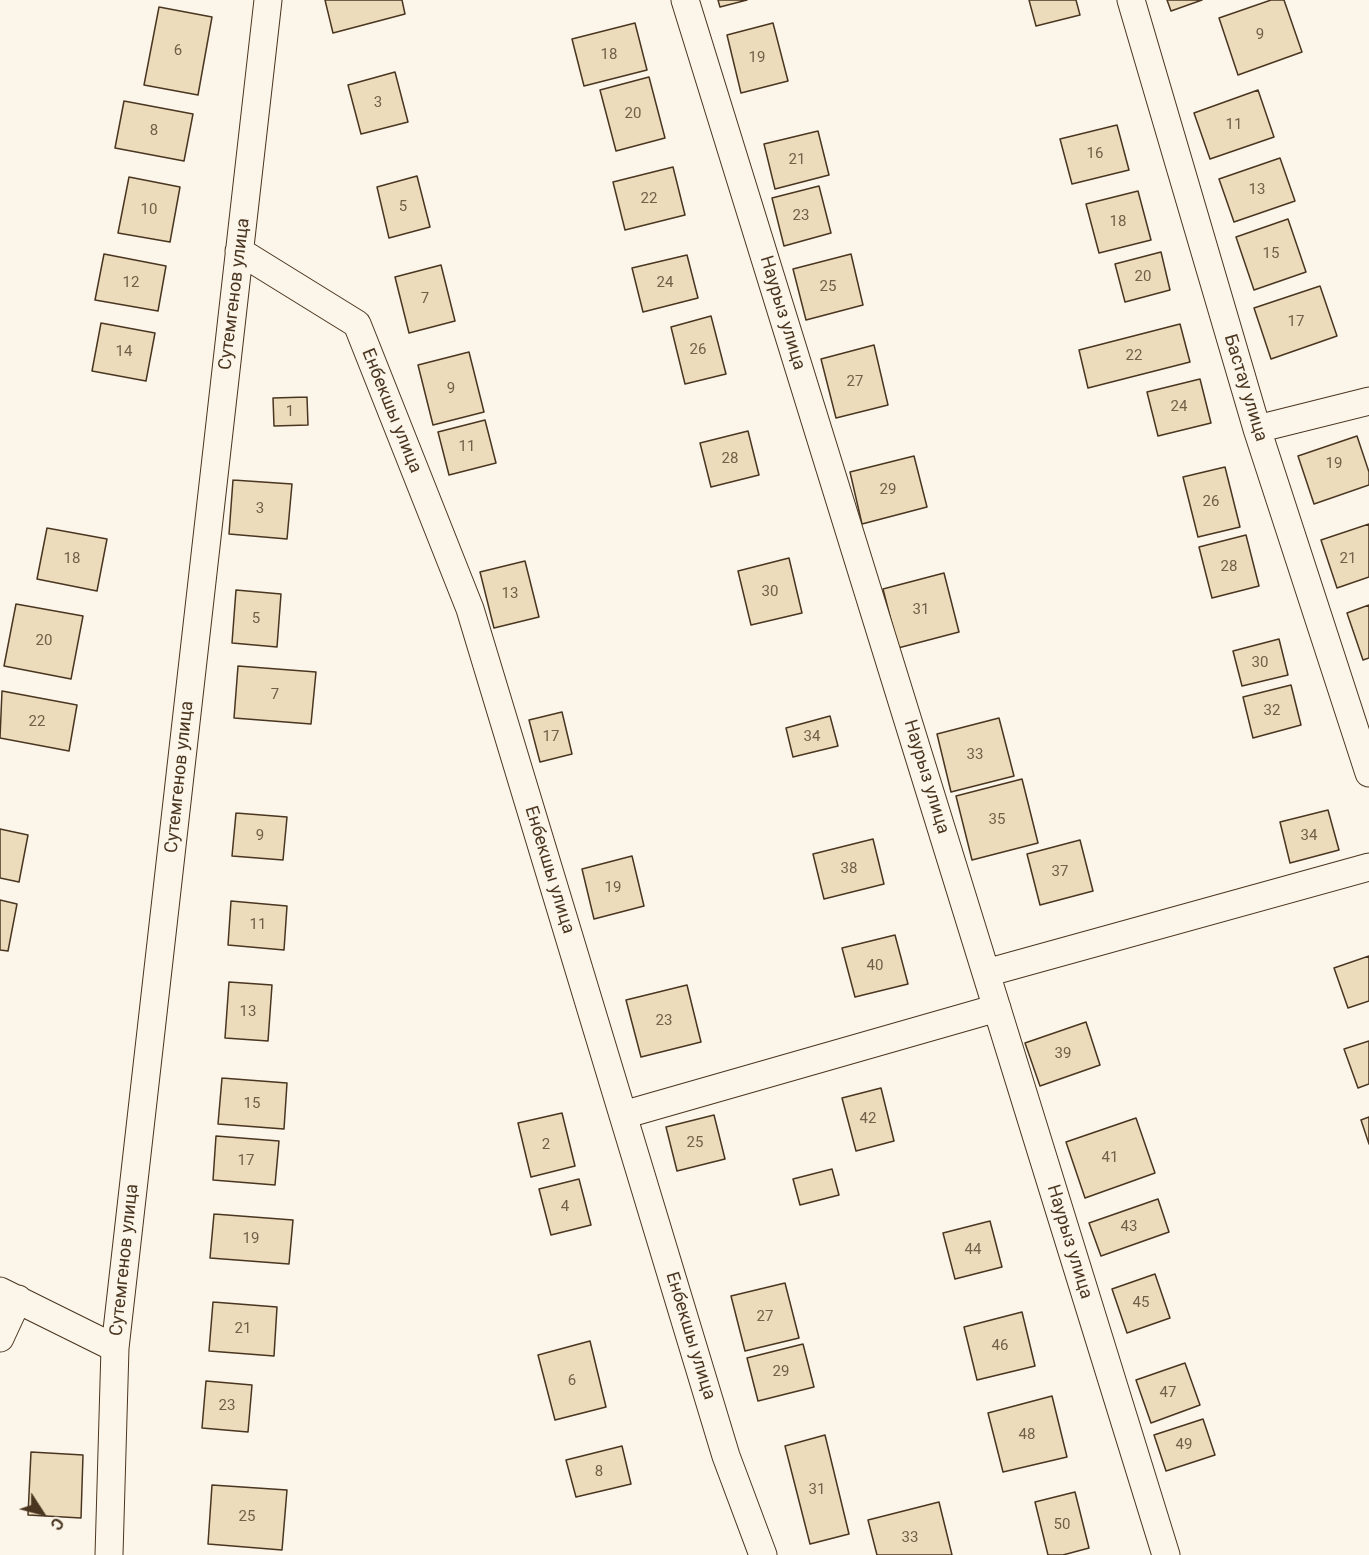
<!DOCTYPE html>
<meta charset="utf-8">
<style>
body{margin:0}
#map{position:relative;width:1369px;height:1555px;overflow:hidden;background:#fbf6e9;font-family:Roboto,sans-serif}
canvas{display:block}
.north{position:absolute;left:12px;top:1483px;width:60px;height:60px;-webkit-text-stroke:4px #fbf6e9;paint-order:stroke;rotate:126deg;font-size:16px;font-weight:700;line-height:24px;text-align:center;color:#4a3520}
.north::after{content:'';display:block;margin:auto;width:21px;height:27px;background:#4a3520;clip-path:polygon(50% 0,100% 100%,50% 72%,0 100%)}
</style>
<div id="map">
<canvas width="1369" height="1555"></canvas>
<div class="north">С</div>
</div>
<script>
const context = document.querySelector('canvas').getContext('2d');
context.lineJoin = 'round';
function paint(path, color) {
  context.fillStyle = color;
  context.fill(path, 'evenodd');
}
function shape(rows) {
  const path = new Path2D();
  for (const r of rows) {
    path.moveTo(r[0], r[1]);
    for (let i = 2; i < r.length; i += 2) path.lineTo(r[i], r[i + 1]);
  }
  return path;
}
function trace(path, color, width, dash) {
  context.strokeStyle = color;
  context.lineWidth = width;
  context.lineCap = dash ? 'butt' : 'round';
  context.setLineDash(dash || []);
  context.stroke(path);
}
function label(font, color, halo, rows, align = 'center') {
  context.font = font + ' Roboto,sans-serif';
  context.lineWidth = 4.5;
  context.setLineDash([]);
  context.textBaseline = 'middle';
  context.strokeStyle = halo;
  context.fillStyle = color;
  for (const [text, x, y, turn = 0] of rows) {
    context.save();
    context.translate(x, y);
    context.rotate((+turn || 0) * Math.PI / 180);
    context.textAlign = isNaN(turn) ? turn : align;
    if (halo) context.strokeText(text, 0, 0);
    context.fillText(text, 0, 0);
    context.restore();
  }
}
const building = shape([
 [325,0,402,0,405,14,333,33,325,0],
 [718,0,747,0,720,7,718,0],
 [1029,0,1076,0,1080,15,1036,26,1029,0],
 [1167,0,1202,0,1171,11,1167,0],
 [1271,0,1284,0,1302,52,1238,75,1219,18,1271,0],
 [159,7,212,17,198,95,144,85,159,7],
 [635,23,647,70,584,86,572,39,635,23],
 [773,23,788,81,741,93,727,35,773,23],
 [395,72,408,122,361,134,348,85,395,72],
 [649,77,665,138,616,151,600,90,649,77],
 [1258,90,1274,137,1210,159,1194,113,1258,90],
 [124,101,193,114,184,161,115,148,124,101],
 [1117,125,1129,170,1072,184,1060,139,1117,125],
 [818,131,829,175,775,189,764,144,818,131],
 [1280,158,1295,201,1234,222,1219,179,1280,158],
 [673,167,685,215,625,230,613,182,673,167],
 [417,176,430,227,389,238,377,187,417,176],
 [129,177,180,187,170,242,118,233,129,177],
 [819,186,831,233,784,246,772,198,819,186],
 [1138,191,1151,240,1099,253,1086,204,1138,191],
 [1288,219,1306,272,1254,290,1236,237,1288,219],
 [1161,252,1170,290,1125,302,1115,264,1161,252],
 [104,254,166,266,158,311,95,300,104,254],
 [851,254,863,305,806,320,793,269,851,254],
 [687,255,698,298,643,312,632,268,687,255],
 [441,265,455,321,409,333,395,277,441,265],
 [1320,286,1337,336,1271,359,1254,308,1320,286],
 [711,316,726,374,685,384,671,327,711,316],
 [101,323,155,333,146,381,92,371,101,323],
 [1180,324,1190,362,1088,388,1079,350,1180,324],
 [874,345,888,405,836,418,821,359,874,345],
 [469,352,484,412,433,425,418,365,469,352],
 [1200,379,1211,423,1158,436,1147,392,1200,379],
 [307,397,308,425,274,426,273,398,307,397],
 [485,420,496,463,449,475,438,432,485,420],
 [748,431,759,475,711,487,700,443,748,431],
 [1357,436,1369,472,1369,485,1314,504,1298,456,1357,436],
 [914,456,927,507,862,524,850,472,914,456],
 [1225,467,1240,527,1198,537,1183,477,1225,467],
 [233,480,292,484,287,539,229,534,233,480],
 [1369,524,1369,577,1337,588,1321,540,1369,524],
 [47,528,107,539,97,591,37,579,47,528],
 [1246,535,1259,586,1212,598,1199,547,1246,535],
 [789,558,802,613,751,625,738,571,789,558],
 [525,561,539,617,494,628,480,572,525,561],
 [944,573,959,632,898,648,883,589,944,573],
 [236,590,281,594,277,647,232,643,236,590],
 [16,604,83,616,71,679,4,666,16,604],
 [1369,605,1369,658,1363,660,1347,613,1369,605],
 [1279,639,1288,675,1242,686,1233,651,1279,639],
 [238,666,316,672,311,724,234,718,238,666],
 [1291,685,1301,725,1253,738,1243,697,1291,685],
 [2,691,77,705,69,751,0,738,2,691],
 [562,712,572,754,540,762,529,720,562,712],
 [830,716,838,746,793,757,786,728,830,716],
 [999,718,1014,776,951,792,937,734,999,718],
 [1022,779,1038,843,972,860,956,796,1022,779],
 [1328,810,1339,850,1290,863,1280,822,1328,810],
 [236,813,287,817,283,860,232,856,236,813],
 [0,829,28,835,19,882,0,878,0,829],
 [873,839,884,884,824,899,813,854,873,839],
 [1080,840,1093,891,1040,905,1027,854,1080,840],
 [632,856,644,906,594,919,582,869,632,856],
 [0,900,17,904,8,951,0,950,0,900],
 [231,901,287,906,284,950,228,945,231,901],
 [895,935,908,984,855,997,842,948,895,935],
 [1369,956,1369,1001,1348,1008,1334,968,1369,956],
 [229,982,272,985,268,1041,225,1038,229,982],
 [687,985,701,1042,641,1057,626,1000,687,985],
 [1086,1022,1100,1065,1040,1086,1025,1043,1086,1022],
 [1369,1041,1369,1084,1358,1088,1344,1049,1369,1041],
 [222,1078,287,1083,284,1129,218,1124,222,1078],
 [881,1088,894,1141,856,1151,842,1098,881,1088],
 [562,1113,575,1166,531,1177,518,1123,562,1113],
 [714,1115,725,1159,677,1171,666,1127,714,1115],
 [1369,1117,1369,1144,1361,1120,1369,1117],
 [1136,1118,1155,1173,1085,1198,1066,1142,1136,1118],
 [216,1136,279,1141,275,1185,213,1180,216,1136],
 [832,1169,839,1195,800,1205,793,1179,832,1169],
 [579,1179,591,1225,551,1235,539,1189,579,1179],
 [1158,1199,1169,1232,1101,1256,1089,1223,1158,1199],
 [214,1214,293,1220,289,1264,210,1258,214,1214],
 [990,1221,1002,1267,955,1279,943,1233,990,1221],
 [1155,1274,1170,1318,1127,1333,1112,1289,1155,1274],
 [785,1283,799,1338,745,1351,731,1296,785,1283],
 [213,1302,277,1307,274,1356,209,1351,213,1302],
 [1022,1312,1035,1366,977,1380,964,1327,1022,1312],
 [590,1341,606,1407,555,1420,538,1355,590,1341],
 [803,1344,814,1387,758,1401,747,1358,803,1344],
 [1185,1363,1200,1405,1151,1423,1136,1380,1185,1363],
 [206,1381,252,1385,248,1432,202,1428,206,1381],
 [1052,1396,1067,1457,1003,1472,988,1413,1052,1396],
 [1203,1419,1215,1455,1166,1471,1154,1435,1203,1419],
 [825,1435,849,1534,810,1544,785,1446,825,1435],
 [622,1446,631,1484,576,1497,566,1460,622,1446],
 [31,1452,83,1455,81,1518,28,1515,31,1452],
 [212,1485,287,1490,282,1550,208,1544,212,1485],
 [1075,1492,1089,1548,1063,1555,1048,1555,1035,1502,1075,1492],
 [939,1502,952,1555,877,1555,868,1520,939,1502]
]);
paint(building, '#ecdcbc');
trace(building, '#4a3520', 1.5);
const street = shape([
 [685,0,1166,1555],
 [1131,0,1257,429,1369,773],
 [239,251,357,324,470,609,726,1456,763,1555],
 [1257,429,1369,401],
 [986,973,1369,867],
 [623,1115,997,1008],
 [0,1291,115,1348],
 [0,1338,18,1299],
 [109,1555,115,1348,268,0]
]);
trace(street, '#4a3520', 29);
trace(street, '#fbf6e9', 27);
label('15px', '#725f47', null, [
 ["9",1260,35],
 ["6",178,51],
 ["18",609,55],
 ["19",757,58],
 ["3",378,103],
 ["20",633,114],
 ["11",1234,125],
 ["8",154,131],
 ["16",1095,154],
 ["21",797,160],
 ["13",1257,190],
 ["22",649,199],
 ["5",403,207],
 ["10",149,210],
 ["23",801,216],
 ["18",1118,222],
 ["15",1271,254],
 ["20",1143,277],
 ["12",131,283],
 ["24",665,283],
 ["25",828,287],
 ["7",425,299],
 ["17",1296,322],
 ["26",698,350],
 ["14",124,352],
 ["22",1134,356],
 ["27",855,382],
 ["9",451,389],
 ["24",1179,407],
 ["1",290,412],
 ["11",467,447],
 ["28",730,459],
 ["19",1334,464],
 ["29",888,490],
 ["26",1211,502],
 ["3",260,509],
 ["18",72,559],
 ["21",1348,559],
 ["28",1229,567],
 ["30",770,592],
 ["13",510,594],
 ["31",921,610],
 ["5",256,619],
 ["20",44,641],
 ["30",1260,663],
 ["7",275,695],
 ["32",1272,711],
 ["22",37,722],
 ["17",551,737],
 ["34",812,737],
 ["33",975,755],
 ["35",997,820],
 ["9",260,836],
 ["34",1309,836],
 ["38",849,869],
 ["37",1060,872],
 ["19",613,888],
 ["11",258,925],
 ["40",875,966],
 ["13",248,1012],
 ["23",664,1021],
 ["39",1063,1054],
 ["15",252,1104],
 ["42",868,1119],
 ["25",695,1143],
 ["2",546,1145],
 ["41",1110,1158],
 ["17",246,1161],
 ["4",565,1207],
 ["43",1129,1227],
 ["19",251,1239],
 ["44",973,1250],
 ["45",1141,1303],
 ["27",765,1317],
 ["21",243,1329],
 ["46",1000,1346],
 ["29",781,1372],
 ["6",572,1381],
 ["47",1168,1393],
 ["23",227,1406],
 ["48",1027,1435],
 ["49",1184,1445],
 ["8",599,1472],
 ["31",817,1490],
 ["25",247,1517],
 ["50",1062,1525],
 ["33",910,1538]
]);
label('18px', '#4a3520', '#fbf6e9', [
 ["Сутемгенов улица",235,294,-83],
 ["Наурыз улица",782,313,73],
 ["Бастау улица",1245,388,73],
 ["Енбекшы улица",391,411,68],
 ["Сутемгенов улица",180,777,-84],
 ["Наурыз улица",926,777,73],
 ["Енбекшы улица",549,870,73],
 ["Наурыз улица",1069,1242,73],
 ["Сутемгенов улица",125,1260,-84],
 ["Енбекшы улица",690,1336,73]
]);
</script>
